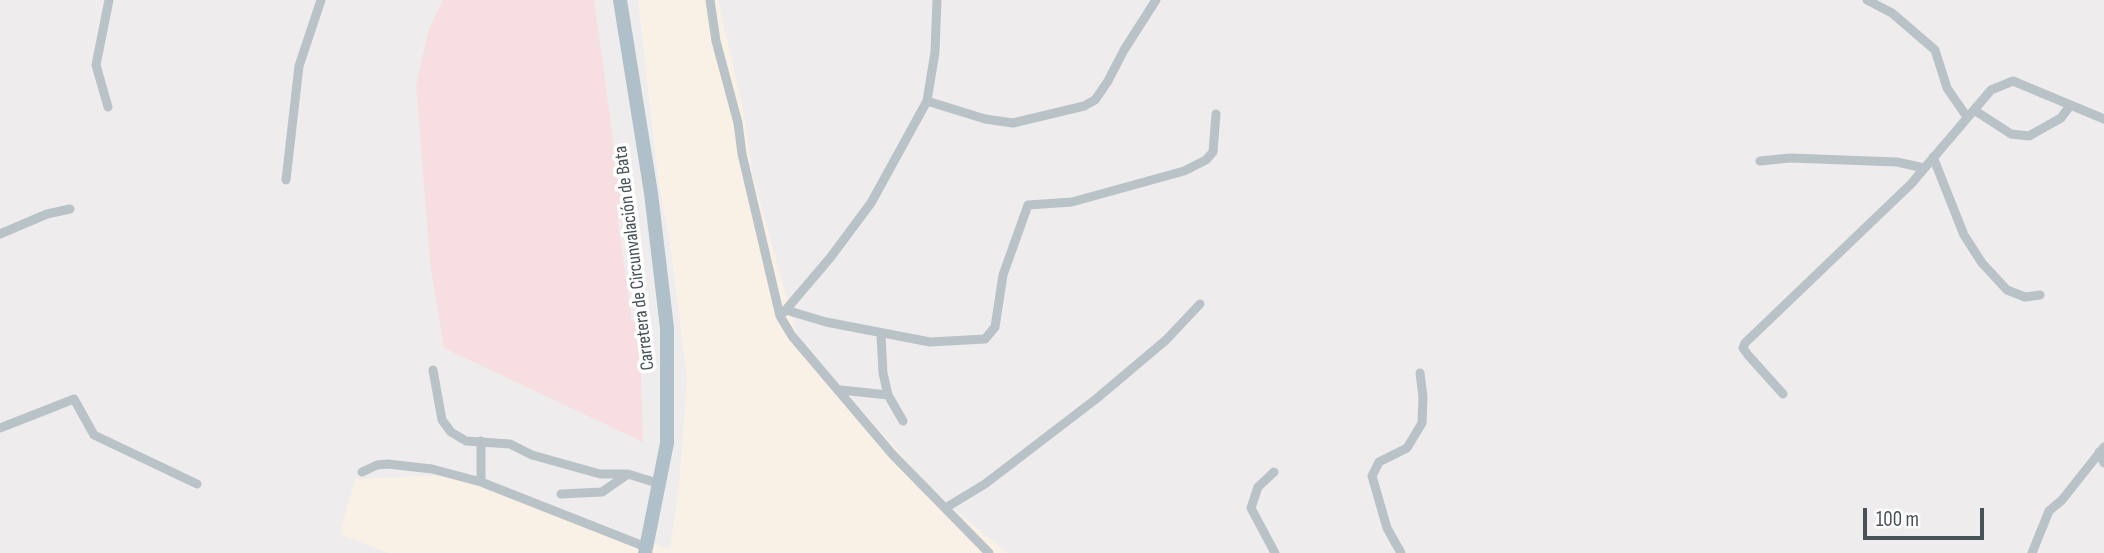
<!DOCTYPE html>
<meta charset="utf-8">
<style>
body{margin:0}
#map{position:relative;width:2104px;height:553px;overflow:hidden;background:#efeced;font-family:"Sofia Sans Condensed",sans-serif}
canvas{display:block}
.scale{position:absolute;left:1863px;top:508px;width:121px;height:32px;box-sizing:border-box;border:4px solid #475257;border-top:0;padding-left:9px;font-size:21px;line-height:24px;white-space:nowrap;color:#475257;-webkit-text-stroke:5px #fff;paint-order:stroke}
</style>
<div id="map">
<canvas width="2104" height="553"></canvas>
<div class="scale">100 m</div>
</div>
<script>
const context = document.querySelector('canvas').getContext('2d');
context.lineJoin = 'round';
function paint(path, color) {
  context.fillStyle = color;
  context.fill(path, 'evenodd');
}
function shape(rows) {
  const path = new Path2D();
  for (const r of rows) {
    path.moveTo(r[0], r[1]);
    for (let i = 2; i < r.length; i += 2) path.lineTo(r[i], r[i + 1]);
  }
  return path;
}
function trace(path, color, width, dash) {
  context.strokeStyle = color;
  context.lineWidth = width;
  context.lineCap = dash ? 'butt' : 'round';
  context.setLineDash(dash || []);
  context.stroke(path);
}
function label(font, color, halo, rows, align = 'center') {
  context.font = font + ' "Sofia Sans Condensed",sans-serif';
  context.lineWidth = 7;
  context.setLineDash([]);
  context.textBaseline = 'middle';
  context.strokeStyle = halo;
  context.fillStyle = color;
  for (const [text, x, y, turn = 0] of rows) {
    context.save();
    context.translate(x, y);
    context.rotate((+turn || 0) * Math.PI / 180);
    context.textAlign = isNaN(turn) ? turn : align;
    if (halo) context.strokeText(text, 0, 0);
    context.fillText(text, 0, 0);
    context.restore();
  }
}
paint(shape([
 [638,0,718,0,745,119,752,173,798,339,938,496,1007,553,388,553,340,534,355,479,450,475,670,549,679,486,687,378,669,236,659,186]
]), '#f9f1e6');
paint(shape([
 [443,0,594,0,623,213,617,214,632,321,639,320,643,442,444,348,431,271,416,86,429,29]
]), '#f7dee0');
trace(shape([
 [710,0,716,41,738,123,742,154,780,316,792,336,893,455,989,553],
 [1867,0,1892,13,1935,50,1947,88,1967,117],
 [927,101,985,119,1013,123,1084,106,1095,100,1108,81,1124,50,1156,0],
 [108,107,96,65,109,0],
 [1974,110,2011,134,2029,136,2061,118,2069,107],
 [1933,157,1964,235,1982,263,2007,290,2025,297,2040,295],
 [1760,161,1790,158,1897,162,1924,168],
 [286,180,299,66,321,0],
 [0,234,47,214,70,209],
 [786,310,826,322,930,342,985,339,995,327,1003,275,1028,205,1072,202,1184,171,1206,160,1213,152,1216,114],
 [784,312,830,258,871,203,927,101,935,52,937,0],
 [881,335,883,373,888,395,903,421],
 [433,370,442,420,451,432,466,441,510,444,532,455,600,474,628,474,660,484],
 [841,390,888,395],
 [1783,394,1748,355,1743,348,1745,343,1911,184,1991,90,2013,81,2104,119],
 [0,428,74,399,94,435,197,484],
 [2099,452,2104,463],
 [362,472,377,465,388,464,432,469,481,482,646,547],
 [1274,472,1258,487,1251,508,1275,553],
 [481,482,481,441],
 [561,494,602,492,628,474],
 [947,507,985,484,1096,399,1166,340,1200,304],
 [1401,553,1387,528,1372,476,1379,462,1407,448,1422,423,1423,397,1420,373],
 [2032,553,2049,511,2062,500,2104,447]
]), '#b9c3c7', 9);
trace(shape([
 [620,0,651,193,667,328,667,443,645,553]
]), '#afc0c8', 14);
label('19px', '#475257', '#fff', [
 ["Carretera de Circunvalación de Bata",635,258,-97]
]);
</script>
